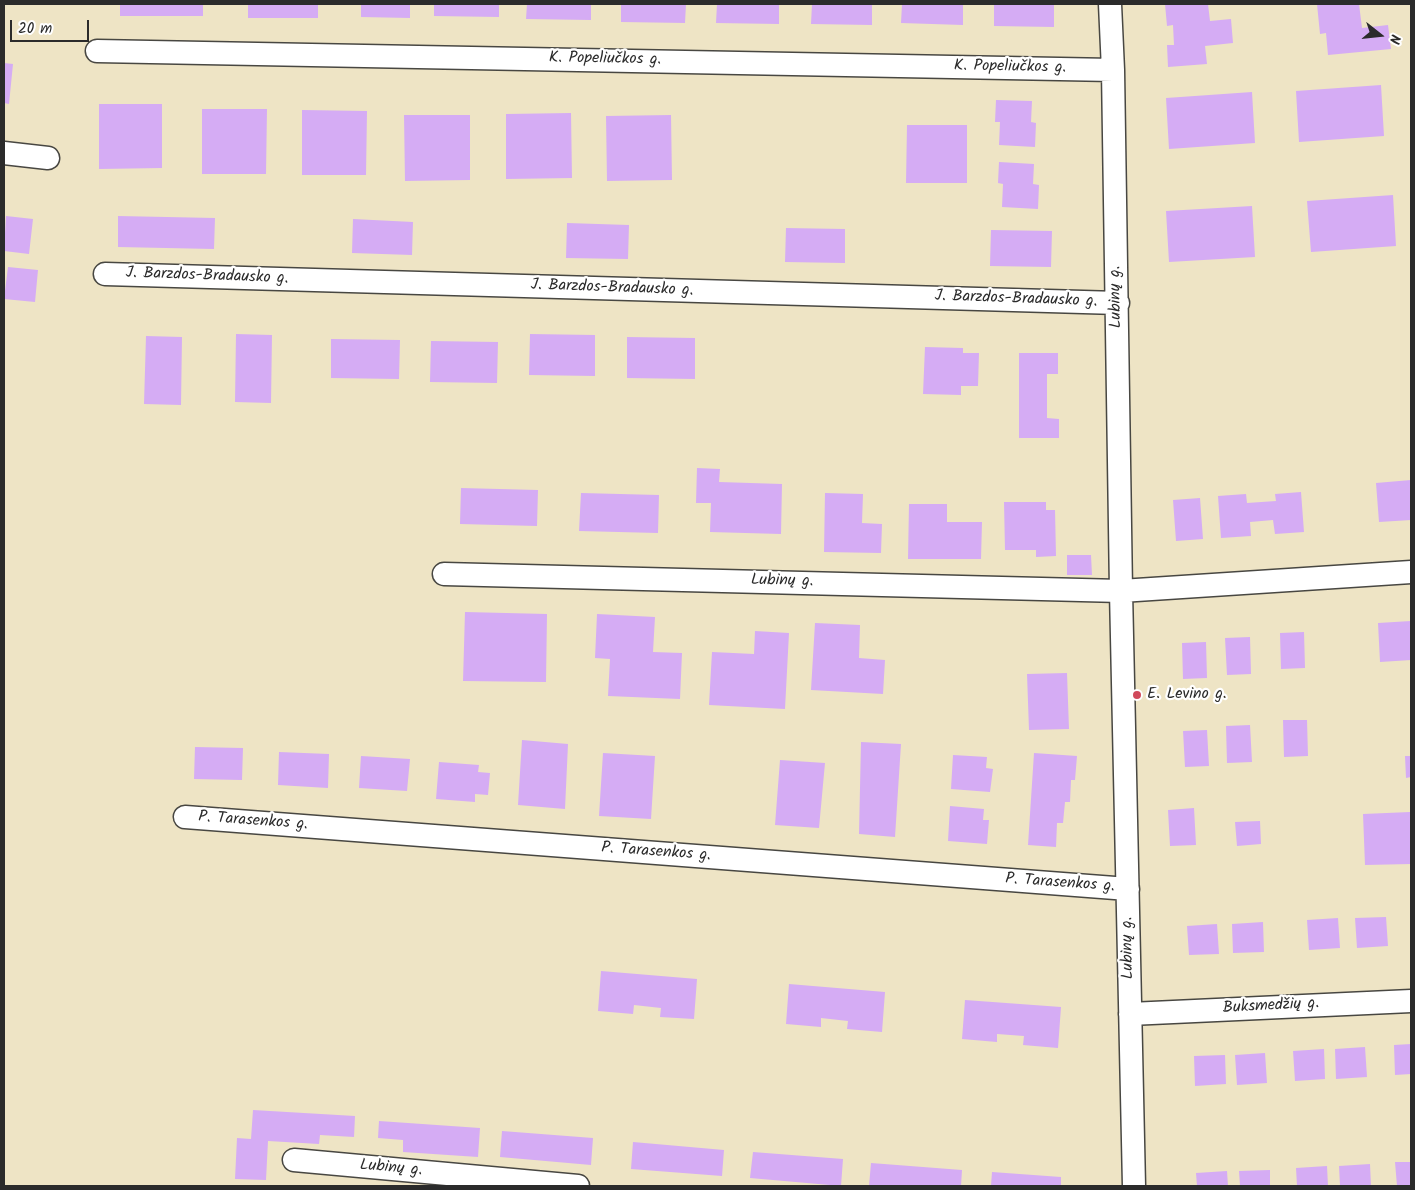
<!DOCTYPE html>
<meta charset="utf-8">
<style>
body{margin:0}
#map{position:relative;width:1415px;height:1190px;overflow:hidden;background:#eee4c5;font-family:Kalam,sans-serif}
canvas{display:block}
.frame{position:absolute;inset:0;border:5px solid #2b2b2b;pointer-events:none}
.north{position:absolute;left:1355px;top:10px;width:50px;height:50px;-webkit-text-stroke:4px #fff;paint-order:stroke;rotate:106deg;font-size:14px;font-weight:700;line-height:20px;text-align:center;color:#2b2b2b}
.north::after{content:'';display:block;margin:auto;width:18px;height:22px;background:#2b2b2b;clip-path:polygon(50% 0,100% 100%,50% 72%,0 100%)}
.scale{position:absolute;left:10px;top:20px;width:79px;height:22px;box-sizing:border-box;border:2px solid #2b2b2b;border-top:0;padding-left:6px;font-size:15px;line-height:18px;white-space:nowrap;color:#2b2b2b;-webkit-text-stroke:4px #fff;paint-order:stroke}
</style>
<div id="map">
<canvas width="1415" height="1190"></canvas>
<div class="frame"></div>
<div class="north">N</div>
<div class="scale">20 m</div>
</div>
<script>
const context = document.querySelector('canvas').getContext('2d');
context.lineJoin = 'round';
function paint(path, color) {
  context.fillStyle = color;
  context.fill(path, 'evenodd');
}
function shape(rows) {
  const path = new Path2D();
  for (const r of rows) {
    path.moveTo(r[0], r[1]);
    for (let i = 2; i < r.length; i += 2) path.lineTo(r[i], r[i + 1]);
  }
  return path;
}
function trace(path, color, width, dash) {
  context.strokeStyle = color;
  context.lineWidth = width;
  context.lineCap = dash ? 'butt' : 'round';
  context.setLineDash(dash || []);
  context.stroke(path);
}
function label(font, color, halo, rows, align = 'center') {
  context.font = font + ' Kalam,sans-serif';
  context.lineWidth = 4.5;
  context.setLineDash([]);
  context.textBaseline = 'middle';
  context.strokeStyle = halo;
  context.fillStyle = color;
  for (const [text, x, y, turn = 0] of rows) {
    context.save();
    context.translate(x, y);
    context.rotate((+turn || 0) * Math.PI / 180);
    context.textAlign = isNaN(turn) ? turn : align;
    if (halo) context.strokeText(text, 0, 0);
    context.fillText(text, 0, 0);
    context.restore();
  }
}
paint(shape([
 [120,4,203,4,203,16,120,16],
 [248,4,318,4,318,18,248,18],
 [361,4,410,4,410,18,361,17],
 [434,4,499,4,499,17,434,16],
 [527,4,591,4,591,20,526,19],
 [621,4,686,4,685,23,621,22],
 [717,4,779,4,779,24,716,23],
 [812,4,872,4,872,25,811,24],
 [902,4,963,4,963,25,901,23],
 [994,4,1054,4,1054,27,994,26],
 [1165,4,1208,4,1210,21,1231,19,1233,43,1205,46,1207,64,1168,67,1167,45,1174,45,1173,25,1167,26],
 [1317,4,1359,4,1362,28,1388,25,1391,49,1328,55,1326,33,1320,34],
 [4,63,13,64,9,104,4,103],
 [1381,85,1384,136,1299,142,1296,91],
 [1252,92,1255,143,1169,149,1166,98],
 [996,100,1032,101,1031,122,1036,123,1035,147,999,145,1000,122,995,122],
 [99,104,162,104,162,168,99,169],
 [202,109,267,109,266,174,202,174],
 [302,110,367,111,366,175,302,175],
 [571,113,572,178,506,179,506,114],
 [404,115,470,115,470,180,405,181],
 [671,115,672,180,607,181,606,116],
 [907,125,967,125,967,183,906,183],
 [999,162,1034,164,1033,184,1039,185,1038,209,1002,207,1003,184,998,183],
 [1393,195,1396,246,1311,252,1307,201],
 [1252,206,1255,257,1169,262,1166,211],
 [6,216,33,219,29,254,4,251],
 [118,216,215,218,214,249,118,247],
 [353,219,413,222,412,255,352,253],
 [567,223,629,225,628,259,566,258],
 [786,228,845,229,845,263,785,262],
 [991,230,1052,231,1051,267,990,266],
 [8,267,38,270,35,302,4,299],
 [236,334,272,335,271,403,235,402],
 [530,334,595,335,595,376,529,375],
 [146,336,182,337,181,405,144,404],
 [627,337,695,338,695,379,627,378],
 [331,339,400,340,399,379,331,378],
 [431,341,498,342,497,383,430,382],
 [925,347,963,348,963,353,979,353,978,386,961,386,961,395,923,394],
 [1019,353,1058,353,1058,374,1047,374,1047,418,1059,419,1059,438,1019,438],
 [697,468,720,469,719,482,782,484,781,534,710,532,711,503,696,503],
 [1411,480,1411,520,1379,522,1376,483],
 [461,488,538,490,537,526,460,524],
 [1301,492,1304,532,1275,534,1273,520,1250,522,1251,536,1221,538,1218,496,1246,494,1247,503,1276,501,1275,494],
 [581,493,659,495,658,533,579,531],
 [825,493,863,494,862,523,882,524,881,553,824,552],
 [1200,498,1203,539,1176,541,1173,500],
 [1004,502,1046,502,1046,510,1055,510,1056,556,1036,557,1036,550,1005,550],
 [909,504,947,504,947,522,982,522,981,559,908,559],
 [1067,555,1091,555,1092,575,1067,575],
 [465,612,547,614,546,682,463,681],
 [597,614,655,617,653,652,682,653,680,699,608,696,610,659,595,658],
 [1411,621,1411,660,1380,662,1378,623],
 [815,623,860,625,859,658,885,660,883,694,811,690],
 [755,631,789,633,785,709,709,705,712,652,754,654],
 [1304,632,1305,668,1281,669,1280,633],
 [1250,637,1251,674,1227,675,1225,638],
 [1206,642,1207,678,1183,679,1182,643],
 [1067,673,1069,729,1029,730,1027,674],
 [1283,720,1307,720,1308,756,1284,757],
 [1250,725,1252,762,1227,763,1226,726],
 [1207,730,1209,766,1185,767,1183,731],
 [522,740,568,744,565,809,518,805],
 [861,742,901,744,895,837,859,834],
 [195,747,243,748,242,780,194,779],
 [279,752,329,754,328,788,278,785],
 [603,753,655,756,651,819,599,816],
 [1034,753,1077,756,1075,780,1071,780,1070,802,1065,802,1063,823,1057,823,1056,847,1028,845],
 [953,755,987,757,986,768,993,769,990,792,951,789],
 [361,756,410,759,407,791,359,788],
 [1405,756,1411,756,1411,777,1406,778],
 [780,760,825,763,819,828,775,825],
 [439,762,479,765,478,772,490,773,488,795,475,794,475,802,436,799],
 [950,806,984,809,983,820,989,820,987,844,948,841],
 [1194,808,1196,845,1170,846,1168,810],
 [1410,812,1411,864,1365,865,1363,814],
 [1260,821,1261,844,1237,846,1235,822],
 [1386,917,1388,946,1357,948,1355,918],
 [1338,918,1340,948,1309,950,1307,920],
 [1263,922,1264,952,1233,953,1232,924],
 [1217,924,1219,954,1189,955,1187,926],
 [601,971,697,979,694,1019,660,1017,661,1008,634,1005,633,1014,598,1011],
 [789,984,885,992,882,1032,847,1029,848,1021,821,1018,821,1027,786,1024],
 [965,1000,1061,1007,1058,1048,1023,1045,1024,1036,997,1034,997,1042,962,1039],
 [1411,1044,1411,1074,1395,1075,1394,1045],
 [1365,1047,1367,1077,1336,1079,1335,1049],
 [1324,1049,1325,1079,1295,1081,1293,1051],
 [1265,1053,1267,1083,1237,1085,1235,1055],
 [1225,1055,1226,1084,1195,1086,1194,1056],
 [253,1110,355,1116,354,1137,320,1135,319,1144,268,1141,266,1180,235,1179,237,1138,251,1139],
 [379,1121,480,1128,478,1157,403,1152,403,1140,378,1138],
 [502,1131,593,1138,591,1165,500,1157],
 [633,1142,724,1150,722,1176,631,1169],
 [753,1152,843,1159,841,1186,750,1178],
 [1395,1162,1411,1162,1411,1186,1397,1186],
 [871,1163,962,1170,961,1186,869,1186],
 [1370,1164,1371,1186,1340,1186,1339,1166],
 [1327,1166,1328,1186,1297,1186,1296,1168],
 [1270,1170,1270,1186,1240,1186,1239,1171],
 [1227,1171,1228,1186,1197,1186,1196,1173],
 [992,1172,1061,1177,1061,1186,991,1186]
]), '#d5acf4');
const street = shape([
 [1110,4,1113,70,1121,591,1134,1186],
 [97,51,1113,70],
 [4,153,48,158],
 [105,274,1118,303],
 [444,574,1121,591,1411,572],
 [185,817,1128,889],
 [1130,1014,1411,1001],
 [294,1160,578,1186]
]);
trace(street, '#484742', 25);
trace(street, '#fff', 22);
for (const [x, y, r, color] of [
 [1137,695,5,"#d1495b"]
]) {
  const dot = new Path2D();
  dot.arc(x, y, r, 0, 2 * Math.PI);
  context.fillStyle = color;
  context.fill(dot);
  trace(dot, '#fff', 2);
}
label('16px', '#2b2b2b', '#fff', [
 ["K. Popeliučkos g.",605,60,1],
 ["K. Popeliučkos g.",1010,68,1],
 ["J. Barzdos-Bradausko g.",207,277,2],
 ["J. Barzdos-Bradausko g.",612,289,2],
 ["Lubinų g.",1117,297,-91],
 ["J. Barzdos-Bradausko g.",1016,300,2],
 ["Lubinų g.",782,582,1],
 ["P. Tarasenkos g.",253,822,4],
 ["P. Tarasenkos g.",656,853,4],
 ["P. Tarasenkos g.",1060,884,4],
 ["Lubinų g.",1129,948,-91],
 ["Buksmedžių g.",1271,1007,-3],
 ["Lubinų g.",391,1169,5]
]);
label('16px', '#2b2b2b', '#fff', [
 ["E. Levino g.",1147,695]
], 'left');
</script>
